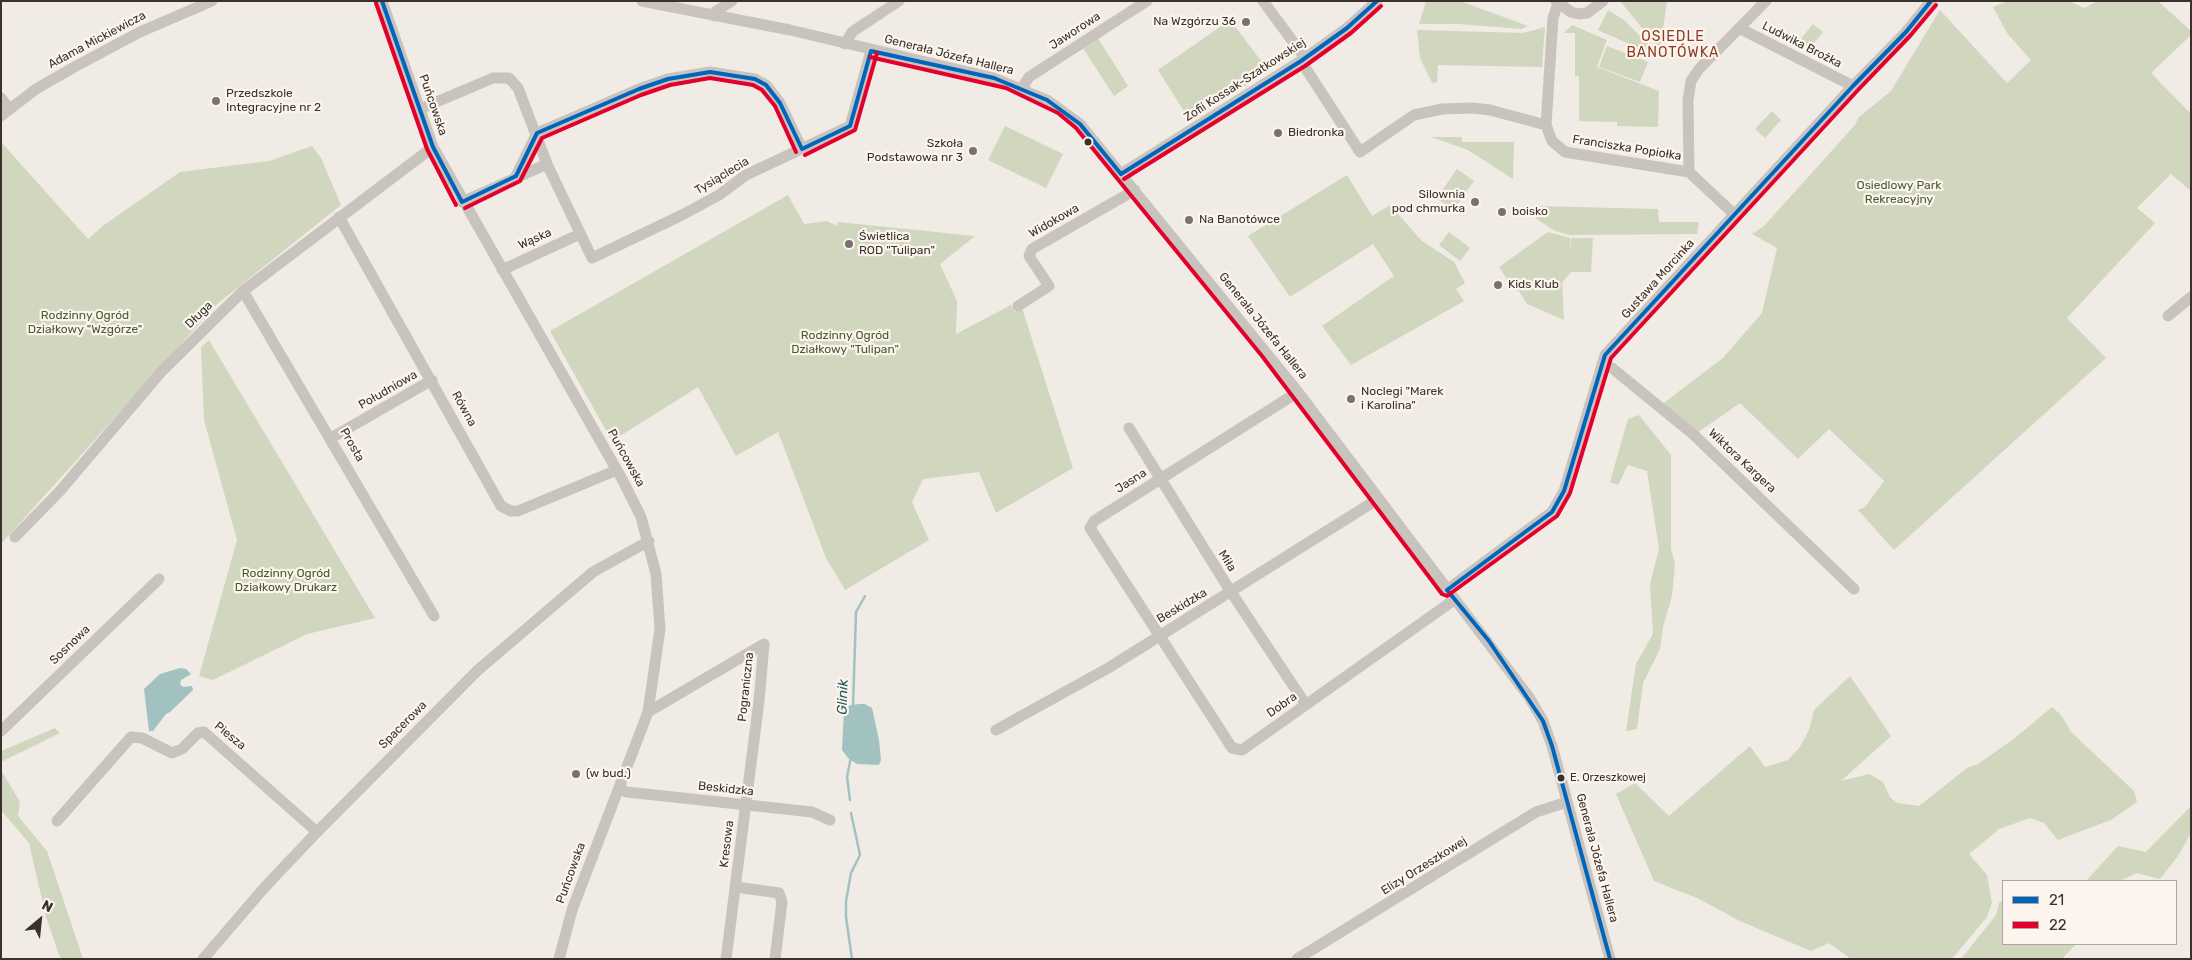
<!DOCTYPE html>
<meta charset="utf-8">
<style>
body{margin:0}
#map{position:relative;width:2192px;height:960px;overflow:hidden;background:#f0ebe5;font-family:Rubik,sans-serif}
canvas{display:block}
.frame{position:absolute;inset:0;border:2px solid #3b302b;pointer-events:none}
.legend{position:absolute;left:2002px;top:880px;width:175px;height:65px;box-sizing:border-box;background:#fbf5ee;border:1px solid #aea6a0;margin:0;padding:6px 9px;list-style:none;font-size:15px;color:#3b302b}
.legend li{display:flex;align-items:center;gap:10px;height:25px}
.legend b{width:25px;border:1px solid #aea6a0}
.north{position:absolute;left:15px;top:895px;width:50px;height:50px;-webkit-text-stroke:4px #fbf5ee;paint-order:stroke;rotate:28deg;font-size:14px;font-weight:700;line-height:20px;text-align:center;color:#3b302b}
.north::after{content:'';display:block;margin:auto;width:18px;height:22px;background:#3b302b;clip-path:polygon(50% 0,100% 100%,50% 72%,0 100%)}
</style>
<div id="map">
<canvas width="2192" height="960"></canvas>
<div class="frame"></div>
<ul class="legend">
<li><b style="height:6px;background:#0065bd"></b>21</li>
<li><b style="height:6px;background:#e4002b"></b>22</li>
</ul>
<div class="north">N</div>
</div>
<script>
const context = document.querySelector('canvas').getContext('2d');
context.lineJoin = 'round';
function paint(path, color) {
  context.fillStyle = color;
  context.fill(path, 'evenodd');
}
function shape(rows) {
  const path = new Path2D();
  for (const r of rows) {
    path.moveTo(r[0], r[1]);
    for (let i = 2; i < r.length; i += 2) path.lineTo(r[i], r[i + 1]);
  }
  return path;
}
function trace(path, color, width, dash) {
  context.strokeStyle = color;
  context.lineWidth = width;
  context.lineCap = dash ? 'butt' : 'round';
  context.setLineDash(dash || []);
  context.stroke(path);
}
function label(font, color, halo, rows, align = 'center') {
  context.font = font + ' Rubik,sans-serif';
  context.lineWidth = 4.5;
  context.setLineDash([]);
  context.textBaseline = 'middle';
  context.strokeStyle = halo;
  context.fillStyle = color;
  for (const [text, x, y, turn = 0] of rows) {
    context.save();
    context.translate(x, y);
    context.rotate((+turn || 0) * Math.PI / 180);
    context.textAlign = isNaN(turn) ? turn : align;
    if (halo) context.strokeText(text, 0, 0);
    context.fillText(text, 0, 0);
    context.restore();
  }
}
paint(shape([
 [1426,1,1460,1,1528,26,1521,29,1459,24,1419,24],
 [1620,1,1667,1,1660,50],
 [2008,1,2069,1,2084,8,2098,1,2158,1,2191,31,2191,35,2151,73,2191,114,2191,191,2171,174,2137,208,2155,223,2067,318,2106,358,1894,550,1858,510,1865,507,1884,481,1829,429,1798,459,1740,403,1697,433,1661,405,1723,358,1762,313,1777,248,1752,234,1764,226,1855,125,1859,117,1891,91,1940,10,2007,83,2031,60,2007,33,1993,7],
 [1608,10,1624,20,1650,46,1647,52,1598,30],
 [1230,20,1265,66,1291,49,1286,60,1190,121,1158,70],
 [1813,24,1823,32,1810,48,1800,40],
 [1572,25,1607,40,1597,67,1659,91,1658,127,1617,126,1617,122,1579,121,1579,76,1575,76,1575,33,1564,33],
 [1545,27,1542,67,1438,65,1437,82,1432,83,1420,58,1417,30,1523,33],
 [1098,38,1128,86,1114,96,1083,48],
 [1607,46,1648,62,1640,82,1599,67],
 [1772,111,1781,120,1765,138,1755,129],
 [1005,126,1063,154,1046,188,988,160],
 [1431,137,1462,137,1462,142,1514,142,1513,179,1468,150],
 [1,142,88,239,104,225,180,172,269,161,312,146,321,158,341,205,217,304,1,544],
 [1457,169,1474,181,1453,210,1437,198],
 [1347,175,1372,216,1390,205,1422,241,1454,262,1465,283,1456,289,1464,301,1351,365,1322,326,1394,276,1373,244,1290,297,1248,236],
 [788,195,804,224,827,221,837,226,838,222,975,236,940,264,957,301,956,334,1011,305,1015,312,1022,308,1073,468,996,513,979,472,923,479,912,502,929,540,845,590,826,558,778,432,736,456,698,387,612,441,550,331],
 [1536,206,1658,209,1659,222,1699,222,1697,234,1570,235,1555,231,1535,218],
 [1449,232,1470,248,1460,261,1439,245],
 [1548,232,1570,238,1571,253,1571,238,1593,238,1591,272,1571,272,1562,283,1564,320,1527,304,1519,291,1514,290,1499,267],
 [209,340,375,618,307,634,213,680,199,676,237,540,204,420,201,347],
 [1639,415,1671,455,1671,549,1675,564,1672,596,1663,627,1660,649,1643,683,1637,729,1626,731,1636,664,1653,634,1650,584,1659,549,1647,471,1628,465,1618,485,1610,482,1628,419],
 [1850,676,1891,736,1841,781,1869,774,1883,782,1890,797,1897,803,1919,806,1967,768,1978,764,2015,738,2052,707,2061,715,2071,732,2134,791,2137,802,2111,820,2058,840,2044,823,2030,818,1999,829,1969,854,1987,875,1992,903,1987,917,1952,959,1851,959,1829,943,1811,951,1740,921,1697,898,1654,881,1616,794,1635,783,1669,816,1750,746,1765,767,1788,760,1800,747,1809,730,1814,710],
 [55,728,60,733,1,762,1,751],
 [1,770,20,802,18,816,47,851,83,959,62,959,59,955,46,917,29,843,1,810],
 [2191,806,2191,833,2178,856,2160,879,2137,873,2120,881,2086,881,2118,846,2146,852],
 [2003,900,2003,944,2076,944,2062,959,1961,959,1996,915,1999,903]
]), '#d1d6bf');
paint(shape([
 [180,668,186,669,191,674,181,680,180,684,183,687,192,686,193,690,170,712,166,714,153,731,149,731,144,689,160,674],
 [859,704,865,704,872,708,879,740,881,760,879,765,857,764,848,758,842,750,844,711,847,706]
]), '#a1c2c1');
trace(shape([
 [853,707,856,612,865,596],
 [850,800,847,777,851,757],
 [851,813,860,855,851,873,846,901,846,917,852,959]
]), '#a1c2c1', 2.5);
trace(shape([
 [382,1,433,147,623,481,641,517,656,574,660,629,648,712,572,910,559,959],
 [642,1,790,30,994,78,1047,100,1080,124,1298,392,1529,697,1543,721,1552,746,1610,959],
 [1263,1,1305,58],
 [1556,1,1571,12,1579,14,1587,13,1603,1],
 [714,16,715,12,732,1],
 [1739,28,1853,86],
 [845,44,852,32,899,1],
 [1301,61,1360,152,1414,115,1442,109,1473,108,1490,110,1546,125,1552,141,1565,152,1689,172],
 [1022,88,1029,77,1147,1],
 [1,98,9,109],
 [420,109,493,78,509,78,518,88,547,164,592,258,682,215,719,195,746,175,850,126,871,51],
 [1,116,36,89,78,65,140,32,212,1],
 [1546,125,1553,18,1558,3],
 [1689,172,1688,100,1691,81,1699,69,1766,1],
 [1689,172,1735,215],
 [1121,174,1301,61,1347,28,1377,1],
 [516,176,537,133,639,89,668,79,710,72,755,79,766,85,780,103,802,149],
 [462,202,547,164],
 [339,217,501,506,511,511,518,511,617,470],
 [502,270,580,234],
 [243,291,434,616],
 [1018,306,1049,286,1029,256,1032,249,1135,190],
 [2168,316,2191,297],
 [1602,364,1612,368,1694,435,1854,589],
 [1298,392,1094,521,1090,528,1232,748,1242,750,1454,600],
 [1129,428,1231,592,1306,705],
 [331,438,432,380],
 [15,537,59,492,162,371,243,291,433,147],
 [1447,590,1552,512,1564,491,1605,355,1853,86,1906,32,1931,1],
 [648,712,764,644],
 [996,730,1110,667,1378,499],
 [1,731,159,579],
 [619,789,627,792,812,812,830,820],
 [57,821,131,737,142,738,172,753,182,749,198,733,204,732,317,832],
 [736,887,779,893,782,902,775,959],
 [203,959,264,888,317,832,478,670,593,572,649,541],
 [726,959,759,701,764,644],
 [1297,959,1536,812,1567,802]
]), '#c9c3be', 11);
trace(shape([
 [382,1,433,147,462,202],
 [871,51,994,78,1047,100,1080,124,1121,174],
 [802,149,850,126,871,51],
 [1121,174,1301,61,1347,28,1377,1],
 [462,202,516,176,537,133,639,89,668,79,710,72,755,79,766,85,780,103,802,149],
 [1447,590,1552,512,1564,491,1605,355,1853,86,1906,32,1931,1],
 [1447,590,1489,641,1543,721,1552,746,1610,959]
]), '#0065bd', 4);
trace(shape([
 [376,3,427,149,456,205],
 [870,57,1006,88,1058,113,1076,128,1262,356,1442,594,1447,596,1557,516,1570,493,1611,358,1858,90,1910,36,1936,5],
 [805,155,855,130,877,53],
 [1124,179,1305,66,1351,33,1381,6],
 [465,208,520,181,542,138,641,95,670,85,710,78,753,85,762,90,775,106,796,152]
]), '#e4002b', 4);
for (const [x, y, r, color] of [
 [1246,22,5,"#7a716c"],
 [216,101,5,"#7a716c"],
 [1278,133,5,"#7a716c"],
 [1088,142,4.5,"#3b302b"],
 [973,151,5,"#7a716c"],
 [1475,202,5,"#7a716c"],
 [1502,212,5,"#7a716c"],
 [1189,220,5,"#7a716c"],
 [849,244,5,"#7a716c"],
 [1498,285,5,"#7a716c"],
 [1351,399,5,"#7a716c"],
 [576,774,5,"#7a716c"],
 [1561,778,4.5,"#3b302b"]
]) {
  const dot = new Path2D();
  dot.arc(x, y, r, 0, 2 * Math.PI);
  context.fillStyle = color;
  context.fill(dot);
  trace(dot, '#fbf5ee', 2);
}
label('11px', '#3b302b', '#fbf5ee', [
 ["E. Orzeszkowej",1570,778]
], 'left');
label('12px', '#3b302b', '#fbf5ee', [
 ["Na Wzgórzu 36",1236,22,"right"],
 ["Przedszkole",226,94],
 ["Integracyjne nr 2",226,108],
 ["Biedronka",1288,133],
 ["Szkoła",963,144,"right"],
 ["Podstawowa nr 3",963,158,"right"],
 ["Silownia",1465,195,"right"],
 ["pod chmurka",1465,209,"right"],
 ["boisko",1512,212],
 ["Na Banotówce",1199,220],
 ["Świetlica",859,237],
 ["ROD \"Tulipan\"",859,251],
 ["Kids Klub",1508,285],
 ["Noclegi \"Marek",1361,392],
 ["i Karolina\"",1361,406],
 ["(w bud.)",586,774]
], 'left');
label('12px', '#3b302b', '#fbf5ee', [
 ["Jaworowa",1075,31,-33],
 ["Adama Mickiewicza",97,40,-28],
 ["Ludwika Brożka",1802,45,27],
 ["Generała Józefa Hallera",949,55,14],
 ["Zofii Kossak-Szatkowskiej",1245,80,-33],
 ["Puńcowska",433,105,71],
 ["Franciszka Popiołka",1627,148,9],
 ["Tysiąclecia",722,176,-31],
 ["Widokowa",1054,221,-30],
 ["Wąska",535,239,-24],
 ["Gustawa Morcinka",1658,279,-48],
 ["Długa",199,315,-44],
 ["Generała Józefa Hallera",1263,326,51],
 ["Południowa",388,390,-30],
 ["Równa",464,409,61],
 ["Prosta",352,445,60],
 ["Puńcowska",626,458,61],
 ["Wiktora Kargera",1742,461,43],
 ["Jasna",1131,481,-33],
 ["Miła",1227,561,58],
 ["Beskidzka",1182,606,-31],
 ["Sosnowa",70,645,-44],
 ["Pograniczna",746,687,-84],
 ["Dobra",1282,705,-35],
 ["Spacerowa",403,725,-45],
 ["Piesza",230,736,39],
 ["Beskidzka",726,789,6],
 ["Kresowa",727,844,-83],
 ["Generała Józefa Hallera",1597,858,75],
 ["Elizy Orzeszkowej",1424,866,-32],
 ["Puńcowska",571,873,-70]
]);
label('12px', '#4a5a2e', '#fbf5ee', [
 ["Osiedlowy Park",1899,186],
 ["Rekreacyjny",1899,200],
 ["Rodzinny Ogród",85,316],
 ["Działkowy \"Wzgórze\"",85,330],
 ["Rodzinny Ogród",845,336],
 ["Działkowy \"Tulipan\"",845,350],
 ["Rodzinny Ogród",286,574],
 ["Działkowy Drukarz",286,588]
]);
context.letterSpacing = '1px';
label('14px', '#8c3b22', '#fbf5ee', [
 ["OSIEDLE",1673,37],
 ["BANOTÓWKA",1673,53]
]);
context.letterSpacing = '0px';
label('italic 14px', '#1f5a5e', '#fbf5ee', [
 ["Glinik",843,697,-88]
]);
</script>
